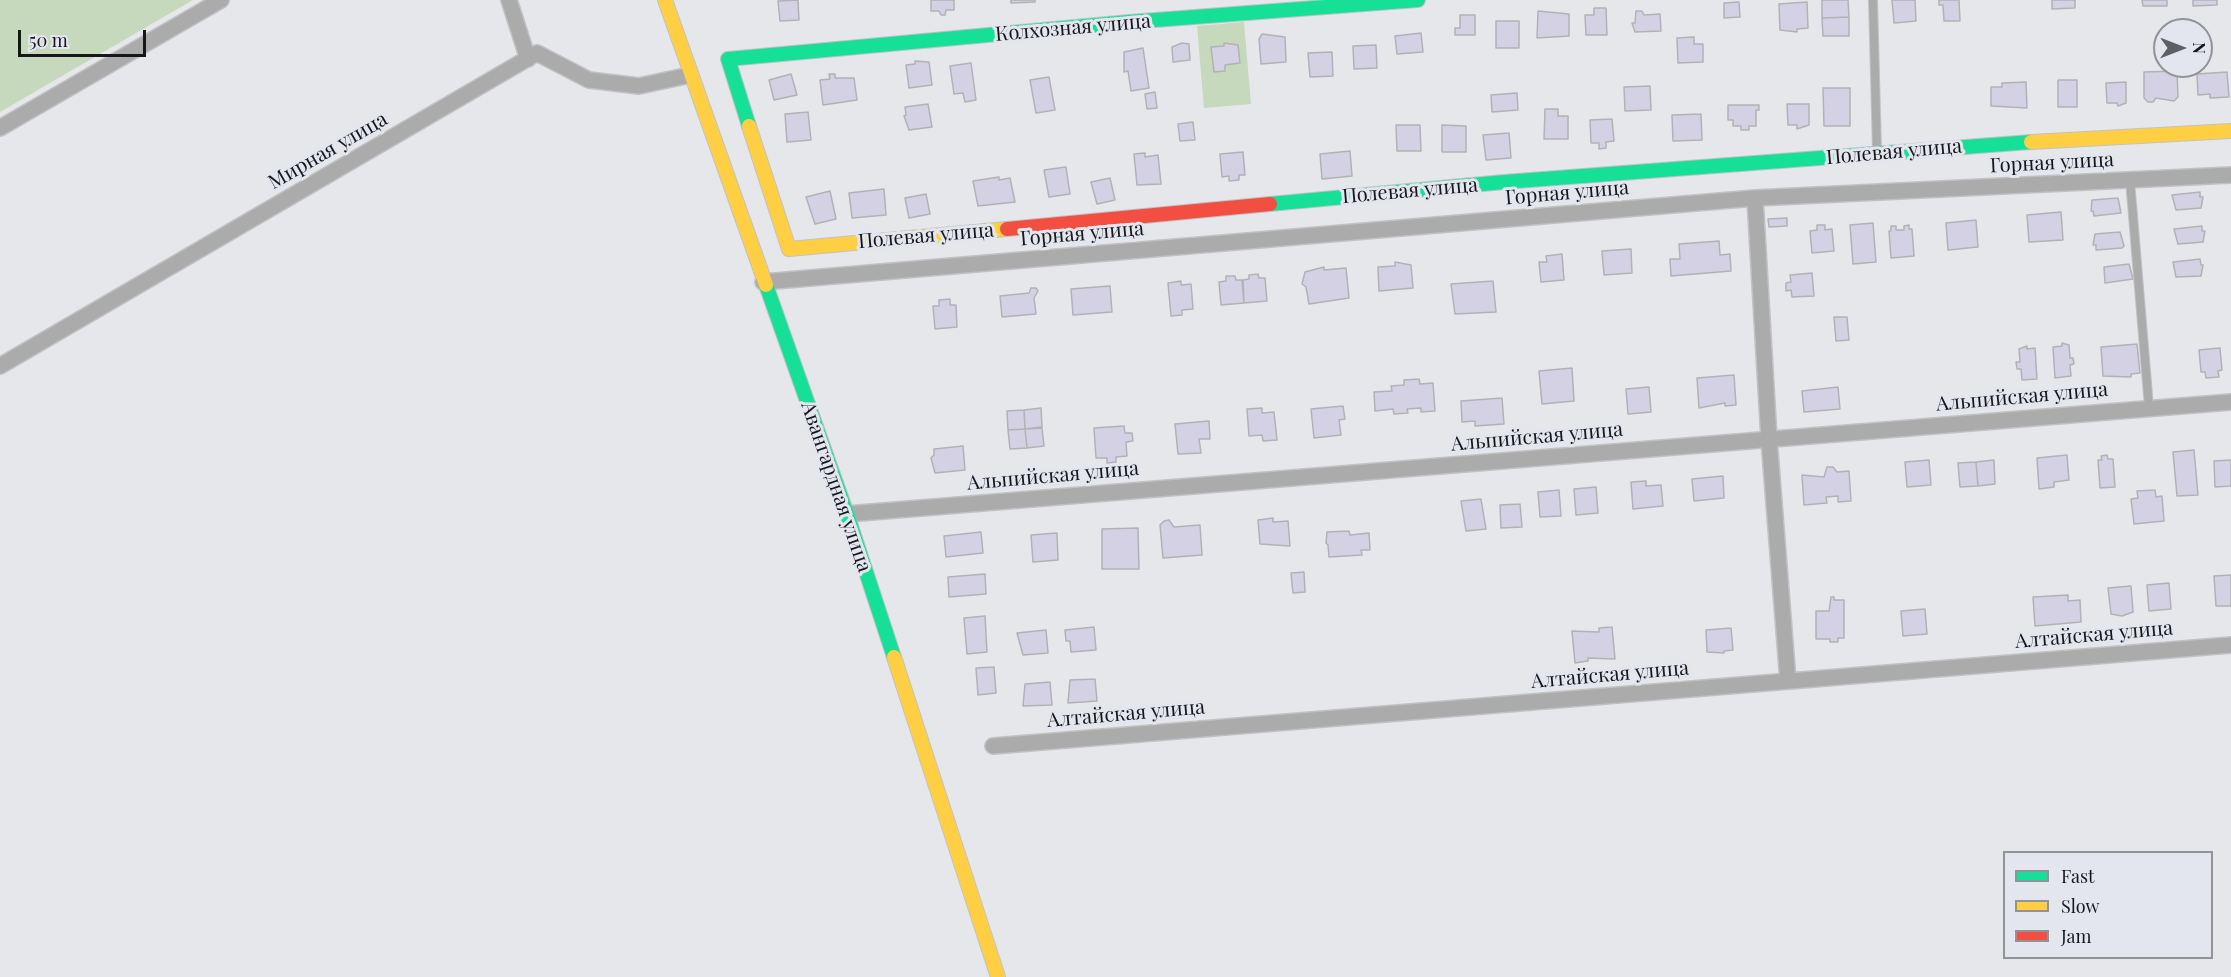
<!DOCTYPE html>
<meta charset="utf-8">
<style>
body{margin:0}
#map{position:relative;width:2231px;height:977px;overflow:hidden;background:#e6e7eb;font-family:"Playfair Display",serif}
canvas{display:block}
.legend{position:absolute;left:2003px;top:851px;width:210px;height:108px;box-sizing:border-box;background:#e3e6ee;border:2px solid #919399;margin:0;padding:8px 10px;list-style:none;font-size:18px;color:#16171a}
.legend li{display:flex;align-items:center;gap:12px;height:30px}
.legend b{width:30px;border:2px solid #919399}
.north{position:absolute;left:2153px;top:18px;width:60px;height:60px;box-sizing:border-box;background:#e3e6ee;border:2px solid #919399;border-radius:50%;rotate:90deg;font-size:16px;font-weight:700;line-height:24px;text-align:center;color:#16171a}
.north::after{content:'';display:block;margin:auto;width:21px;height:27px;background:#5f6063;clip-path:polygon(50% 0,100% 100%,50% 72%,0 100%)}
.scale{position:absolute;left:18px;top:30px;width:128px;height:27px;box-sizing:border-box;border:3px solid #16171a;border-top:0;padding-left:8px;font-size:18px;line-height:21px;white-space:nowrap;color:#16171a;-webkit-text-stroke:4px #e3e6ee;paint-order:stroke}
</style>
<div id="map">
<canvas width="2231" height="977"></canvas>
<ul class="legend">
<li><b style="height:8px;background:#16e098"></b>Fast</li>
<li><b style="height:8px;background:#ffcf43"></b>Slow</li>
<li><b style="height:8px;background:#f24e42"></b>Jam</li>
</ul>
<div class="north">N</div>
<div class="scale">50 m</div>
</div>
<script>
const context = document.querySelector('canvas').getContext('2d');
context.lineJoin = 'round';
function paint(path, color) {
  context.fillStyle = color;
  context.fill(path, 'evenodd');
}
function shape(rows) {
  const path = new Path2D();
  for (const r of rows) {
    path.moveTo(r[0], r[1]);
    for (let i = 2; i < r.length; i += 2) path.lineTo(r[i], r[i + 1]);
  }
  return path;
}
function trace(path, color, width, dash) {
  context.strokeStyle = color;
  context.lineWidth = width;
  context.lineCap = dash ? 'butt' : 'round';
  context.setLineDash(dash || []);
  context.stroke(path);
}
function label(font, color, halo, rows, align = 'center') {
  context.font = font + ' "Playfair Display",serif';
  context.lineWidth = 6;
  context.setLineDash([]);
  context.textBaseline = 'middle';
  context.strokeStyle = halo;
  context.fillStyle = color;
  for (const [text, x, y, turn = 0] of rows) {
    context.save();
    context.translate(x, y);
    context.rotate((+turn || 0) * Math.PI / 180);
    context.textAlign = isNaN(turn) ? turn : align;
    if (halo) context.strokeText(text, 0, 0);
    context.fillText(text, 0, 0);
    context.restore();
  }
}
paint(shape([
 [0,0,193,0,0,112],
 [1244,22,1251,104,1204,108,1197,26]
]), '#c6d9bc');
const building = shape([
 [798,0,799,20,780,21,778,1,798,0],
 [931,0,954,0,954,10,946,10,945,15,941,15,939,11,931,11,931,0],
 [1011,0,1035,0,1035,2,1011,3,1011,0],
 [1822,0,1848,0,1849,17,1822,18,1822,0],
 [1892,0,1915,0,1916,21,1894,23,1892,0],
 [1939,0,1959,0,1960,21,1944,21,1943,5,1939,5,1939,0],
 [2052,0,2075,0,2075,8,2052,9,2052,0],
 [2142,0,2167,0,2167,6,2143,6,2142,0],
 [2193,0,2217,0,2217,5,2193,6,2193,0],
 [1739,2,1740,17,1724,18,1724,3,1739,2],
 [1807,2,1808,28,1797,29,1797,32,1780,30,1779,4,1807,2],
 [1594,8,1606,8,1607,35,1586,35,1585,15,1594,15,1594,8],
 [1538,11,1569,14,1569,36,1537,38,1538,11],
 [1636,11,1642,11,1644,15,1660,14,1661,31,1635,32,1632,23,1635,23,1636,11],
 [1460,15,1475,15,1475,35,1455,35,1455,28,1460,28,1460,15],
 [1849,17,1849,36,1823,36,1822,18,1849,17],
 [1496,21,1519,21,1519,48,1496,48,1496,21],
 [1421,33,1423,52,1397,54,1395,36,1421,33],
 [1262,34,1285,37,1286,62,1261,64,1259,39,1262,34],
 [1694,37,1694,44,1703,44,1703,62,1678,63,1677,38,1694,37],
 [1182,43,1189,44,1190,60,1173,62,1172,47,1182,43],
 [1224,43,1238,45,1240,63,1225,65,1225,71,1214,72,1211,47,1224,46,1224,43],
 [1376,45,1377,68,1354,69,1353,46,1376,45],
 [1143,48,1149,88,1131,91,1128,71,1124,72,1124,52,1143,48],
 [1332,52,1333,76,1310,77,1308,53,1332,52],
 [915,61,929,62,932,85,909,88,906,65,915,64,915,61],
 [971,63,976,100,965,102,963,93,954,94,950,66,971,63],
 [2177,71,2178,97,2174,101,2156,98,2153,102,2148,102,2144,98,2144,72,2177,71],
 [2227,72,2229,97,2210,98,2210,94,2198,95,2197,74,2227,72],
 [791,74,797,95,774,100,769,80,791,74],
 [829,74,835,74,835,78,854,78,857,100,823,105,820,80,830,79,829,74],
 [1049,77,1055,110,1036,113,1030,80,1049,77],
 [2058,80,2077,80,2077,107,2058,107,2058,80],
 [2026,82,2027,108,1991,106,1991,87,2002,87,2002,83,2026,82],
 [2126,82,2126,103,2118,106,2117,103,2107,103,2106,83,2126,82],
 [1650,86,1651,110,1625,111,1624,87,1650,86],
 [1823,88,1850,88,1850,126,1824,126,1823,88],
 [1155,92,1157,108,1147,109,1145,94,1155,92],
 [1517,93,1518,110,1492,112,1491,95,1517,93],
 [928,104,932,127,909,130,904,116,906,115,905,107,928,104],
 [1787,104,1809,104,1809,125,1797,129,1797,125,1788,125,1787,104],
 [1728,105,1759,105,1759,110,1756,110,1756,126,1749,126,1749,130,1741,130,1741,126,1733,126,1733,120,1728,120,1728,105],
 [1545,109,1558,109,1558,116,1568,116,1568,139,1544,139,1545,109],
 [808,112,811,140,787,142,785,114,808,112],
 [1701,114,1702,140,1673,141,1672,115,1701,114],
 [1612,119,1614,141,1606,142,1606,148,1599,149,1599,143,1591,143,1590,120,1612,119],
 [1193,122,1195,140,1180,141,1178,124,1193,122],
 [1396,125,1420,125,1421,151,1397,151,1396,125],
 [1442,125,1466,126,1466,152,1442,152,1442,125],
 [1509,133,1511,158,1486,160,1483,135,1509,133],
 [1350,151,1352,176,1322,179,1320,154,1350,151],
 [1243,152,1245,175,1239,175,1239,180,1229,181,1229,176,1222,177,1220,154,1243,152],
 [1145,153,1145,157,1158,155,1161,184,1137,185,1134,154,1145,153],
 [1066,167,1070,194,1049,197,1044,170,1066,167],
 [999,177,999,180,1010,178,1015,202,978,206,973,181,999,177],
 [1110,178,1115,200,1097,204,1091,182,1110,178],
 [884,189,886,215,852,218,849,193,884,189],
 [830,191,836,219,815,224,806,197,830,191],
 [2200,192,2200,197,2203,197,2201,208,2176,210,2172,195,2200,192],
 [926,194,930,214,909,218,905,198,926,194],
 [2118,198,2121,213,2094,216,2093,211,2091,211,2092,200,2118,198],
 [2061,212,2063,240,2029,242,2027,215,2061,212],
 [1787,218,1787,226,1769,227,1768,219,1787,218],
 [1976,220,1978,247,1948,250,1946,223,1976,220],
 [1873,223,1876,262,1853,264,1850,225,1873,223],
 [1817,225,1825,225,1825,230,1832,229,1834,251,1812,253,1810,231,1817,230,1817,225],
 [1909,225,1909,229,1912,229,1914,256,1891,258,1889,231,1891,231,1891,226,1896,226,1896,230,1904,230,1904,226,1909,225],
 [2202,226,2202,231,2205,231,2203,242,2178,244,2174,229,2202,226],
 [2120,232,2124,246,2122,248,2096,250,2096,245,2093,245,2095,234,2120,232],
 [1719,241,1720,255,1730,254,1731,271,1671,276,1670,259,1680,259,1679,244,1719,241],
 [1631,249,1632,273,1604,275,1602,251,1631,249],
 [1562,254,1564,280,1541,282,1539,262,1547,262,1546,256,1562,254],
 [2200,259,2201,265,2203,265,2201,276,2176,277,2173,262,2200,259],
 [1395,262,1411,265,1413,288,1379,291,1378,267,1395,266,1395,262],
 [2129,264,2133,279,2105,283,2104,267,2129,264],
 [1324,267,1324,270,1346,268,1349,298,1309,304,1306,287,1302,284,1305,272,1324,267],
 [1812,273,1814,296,1792,297,1791,290,1786,291,1786,283,1791,282,1790,275,1812,273],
 [1258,274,1259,278,1265,278,1267,301,1244,303,1243,280,1249,279,1249,275,1258,274],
 [1226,276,1235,276,1236,280,1242,280,1244,303,1221,305,1219,282,1226,281,1226,276],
 [1181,281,1181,285,1191,284,1193,309,1182,310,1182,315,1171,316,1168,283,1181,281],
 [1493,281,1496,312,1455,314,1451,284,1493,281],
 [1110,286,1112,312,1073,315,1071,289,1110,286],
 [1031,288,1036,288,1038,291,1034,298,1036,314,1002,317,1000,296,1029,293,1031,288],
 [950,299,950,305,956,305,957,327,935,329,933,306,939,306,939,300,950,299],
 [1834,317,1847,317,1849,340,1836,341,1834,317],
 [2062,343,2069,345,2070,358,2073,358,2074,364,2070,365,2071,376,2055,378,2053,347,2062,346,2062,343],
 [2137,344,2140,373,2131,374,2131,377,2103,376,2101,347,2137,344],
 [2027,346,2027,349,2035,348,2037,379,2022,380,2021,369,2017,369,2016,362,2020,362,2019,349,2027,346],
 [2220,348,2222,370,2218,371,2219,377,2206,378,2205,372,2201,372,2199,350,2220,348],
 [1572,368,1574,401,1542,404,1539,371,1572,368],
 [1734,375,1736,405,1725,406,1725,403,1699,408,1697,378,1734,375],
 [1419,379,1420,384,1433,383,1435,411,1421,412,1421,408,1407,409,1408,413,1394,414,1393,409,1375,411,1374,392,1392,391,1391,386,1404,385,1404,380,1419,379],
 [1649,387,1651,412,1628,414,1626,389,1649,387],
 [1838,387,1840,409,1804,412,1802,391,1838,387],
 [1502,398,1504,424,1475,426,1475,421,1462,422,1461,401,1502,398],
 [1343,406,1345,419,1339,420,1341,435,1314,438,1311,409,1343,406],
 [1041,408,1042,427,1025,429,1024,410,1041,408],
 [1262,408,1262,413,1274,412,1277,440,1263,441,1262,435,1249,436,1247,409,1262,408],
 [1024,410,1025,429,1008,430,1007,411,1024,410],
 [1209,421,1210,439,1199,439,1201,453,1178,454,1175,424,1209,421],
 [1124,426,1125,433,1132,433,1133,441,1126,442,1127,456,1116,457,1116,462,1107,463,1107,458,1096,458,1094,428,1124,426],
 [1042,428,1044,446,1027,448,1025,429,1042,428],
 [1025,429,1027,448,1010,449,1008,430,1025,429],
 [963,446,965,470,935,473,931,458,934,455,934,449,963,446],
 [2194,450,2198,495,2177,496,2173,452,2194,450],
 [2067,455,2069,480,2054,482,2054,487,2039,489,2037,458,2067,455],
 [2107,455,2108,459,2113,459,2115,487,2100,488,2098,460,2102,460,2101,456,2107,455],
 [1929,460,1931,485,1907,487,1905,462,1929,460],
 [1994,460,1995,484,1978,486,1976,462,1994,460],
 [2231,460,2231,486,2215,487,2214,461,2231,460],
 [1976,462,1978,486,1960,487,1958,463,1976,462],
 [1827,467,1833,467,1837,472,1849,471,1851,501,1838,502,1838,496,1826,497,1827,503,1804,505,1802,475,1824,477,1827,467],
 [1723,476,1724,498,1694,501,1692,479,1723,476],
 [1646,481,1646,486,1661,485,1663,506,1633,509,1631,482,1646,481],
 [1596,487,1598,513,1576,515,1574,489,1596,487],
 [1559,490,1561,516,1540,517,1538,492,1559,490],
 [2155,490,2156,497,2162,496,2164,521,2134,524,2131,499,2138,498,2137,491,2155,490],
 [1481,499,1486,529,1466,531,1461,501,1481,499],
 [1520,504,1522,527,1501,528,1500,505,1520,504],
 [1273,518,1273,522,1288,521,1290,546,1260,544,1258,520,1273,518],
 [1169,520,1174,527,1200,525,1202,555,1163,558,1160,525,1164,521,1169,520],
 [1138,528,1139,569,1102,569,1102,529,1138,528],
 [1349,531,1350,535,1369,533,1370,550,1361,550,1362,555,1329,557,1328,545,1326,543,1327,532,1349,531],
 [981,532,983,553,946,557,944,536,981,532],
 [1057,533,1058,560,1033,562,1031,535,1057,533],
 [1304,572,1305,592,1293,593,1291,573,1304,572],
 [985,574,986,594,949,597,948,577,985,574],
 [2231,575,2231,606,2216,606,2214,576,2231,575],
 [2169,583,2171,609,2149,611,2147,585,2169,583],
 [2131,586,2133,612,2122,616,2111,614,2108,588,2131,586],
 [2068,595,2068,601,2080,600,2081,622,2035,626,2033,597,2068,595],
 [1831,597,1834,597,1834,600,1844,600,1844,638,1838,638,1838,642,1830,642,1830,639,1816,639,1816,611,1829,611,1831,597],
 [1925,609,1927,634,1903,636,1901,611,1925,609],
 [985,616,987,652,967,654,964,618,985,616],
 [1094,627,1096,650,1071,652,1070,641,1066,641,1065,630,1094,627],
 [1612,627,1615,659,1588,658,1588,661,1575,663,1572,631,1599,632,1599,628,1612,627],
 [1731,628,1733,650,1724,651,1724,653,1707,652,1706,630,1731,628],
 [1046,630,1048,653,1023,655,1017,633,1046,630],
 [994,667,996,693,978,695,976,668,994,667],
 [1095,679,1097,701,1068,703,1070,680,1095,679],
 [1050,682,1052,705,1023,706,1025,684,1050,682]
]);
paint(building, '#d3d1e3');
trace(building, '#b1b2b5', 1.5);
const lane = shape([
 [1873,0,1877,151],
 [2130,180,2149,407]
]);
const street = shape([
 [509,0,528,59],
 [0,128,221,0],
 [1755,198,1769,439,1788,681],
 [763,282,1755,198,2231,175],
 [0,366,537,53,589,80,639,86,690,75],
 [847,514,2231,402],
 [993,746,2231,645]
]);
const fast = shape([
 [749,126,728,59,1129,22,1418,0],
 [1270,204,1504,182,2031,142],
 [766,285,847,514,894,657]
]);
const slow = shape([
 [665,0,766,285],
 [749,126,789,249,1007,229],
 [2031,142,2231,131],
 [894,657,998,977]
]);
const jam = shape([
 [1007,229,1270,204]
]);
trace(lane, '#c1c2c5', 10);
trace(street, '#c1c2c5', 18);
trace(fast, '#c1c2c5', 16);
trace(slow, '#c1c2c5', 16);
trace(jam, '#c1c2c5', 16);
trace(lane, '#aaabaa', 8);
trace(street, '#aaabaa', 15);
trace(fast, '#16e098', 14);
trace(slow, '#ffcf43', 14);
trace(jam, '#f24e42', 14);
label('20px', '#16171a', '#e3e6ee', [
 ["Колхозная улица",1073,28,-5],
 ["Мирная улица",328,151,-30],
 ["Полевая улица",1894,152,-5],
 ["Горная улица",2052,163,-3],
 ["Полевая улица",1410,191,-5],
 ["Горная улица",1567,193,-5],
 ["Горная улица",1082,234,-5],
 ["Полевая улица",926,236,-5],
 ["Альпийская улица",2022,397,-5],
 ["Альпийская улица",1537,437,-5],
 ["Альпийская улица",1053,476,-5],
 ["Авангардная улица",836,487,71],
 ["Алтайская улица",2094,635,-5],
 ["Алтайская улица",1610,675,-5],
 ["Алтайская улица",1126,714,-5]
]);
</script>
